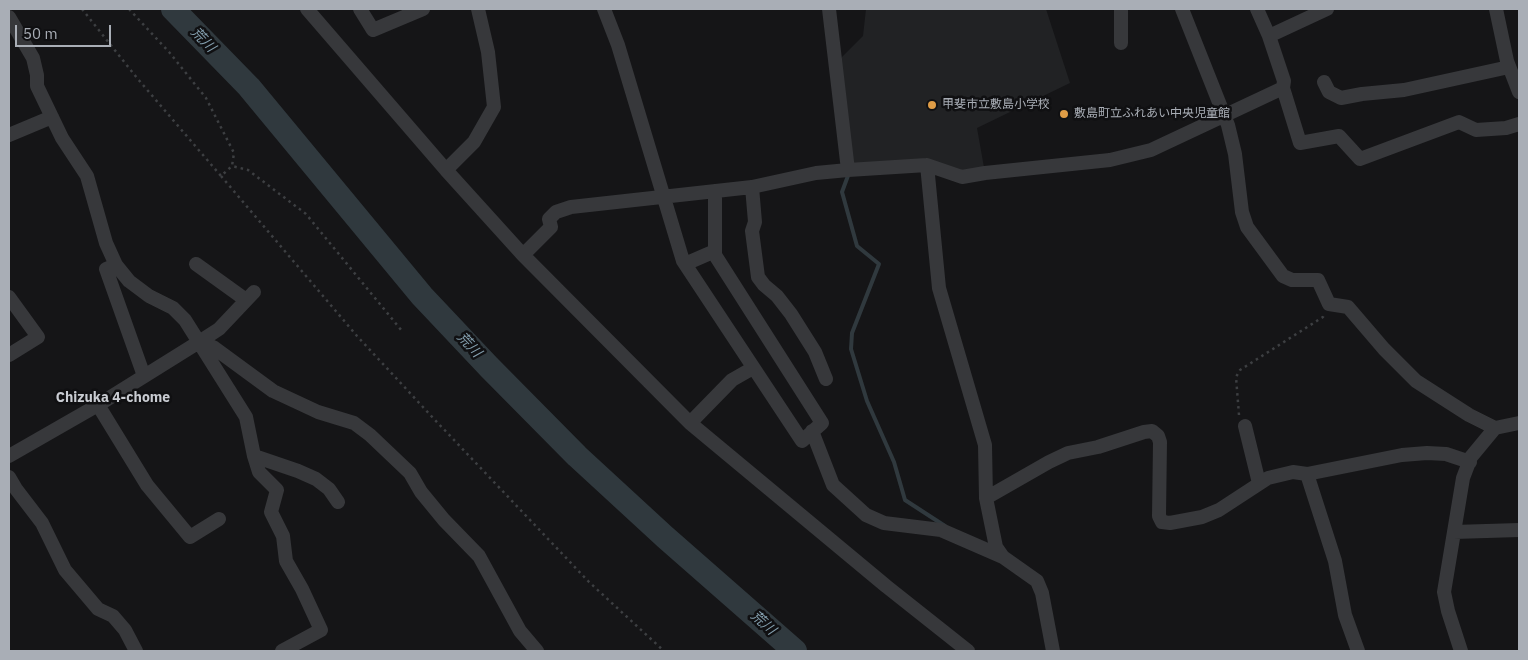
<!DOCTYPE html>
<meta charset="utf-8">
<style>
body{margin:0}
#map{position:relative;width:1528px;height:660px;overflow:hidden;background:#151517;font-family:"IBM Plex Sans",sans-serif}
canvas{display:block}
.frame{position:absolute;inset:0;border:10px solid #a9aeb6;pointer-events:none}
.scale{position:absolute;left:15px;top:25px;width:96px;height:22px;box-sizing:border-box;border:2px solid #a9aeb6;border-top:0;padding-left:6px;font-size:15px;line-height:18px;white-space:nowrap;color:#a9aeb6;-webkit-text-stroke:4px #101012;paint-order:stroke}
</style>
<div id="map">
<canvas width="1528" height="660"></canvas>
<div class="frame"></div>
<div class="scale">50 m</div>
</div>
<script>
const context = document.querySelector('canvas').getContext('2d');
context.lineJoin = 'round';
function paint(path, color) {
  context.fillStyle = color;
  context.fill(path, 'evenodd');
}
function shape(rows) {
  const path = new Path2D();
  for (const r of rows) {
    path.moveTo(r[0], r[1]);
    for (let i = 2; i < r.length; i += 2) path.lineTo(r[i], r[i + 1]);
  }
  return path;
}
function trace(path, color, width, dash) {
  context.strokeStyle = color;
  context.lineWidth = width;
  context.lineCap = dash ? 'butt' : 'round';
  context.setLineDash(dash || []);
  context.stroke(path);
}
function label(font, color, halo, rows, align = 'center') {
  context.font = font + ' "IBM Plex Sans","Noto Sans JP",sans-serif';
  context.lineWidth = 5;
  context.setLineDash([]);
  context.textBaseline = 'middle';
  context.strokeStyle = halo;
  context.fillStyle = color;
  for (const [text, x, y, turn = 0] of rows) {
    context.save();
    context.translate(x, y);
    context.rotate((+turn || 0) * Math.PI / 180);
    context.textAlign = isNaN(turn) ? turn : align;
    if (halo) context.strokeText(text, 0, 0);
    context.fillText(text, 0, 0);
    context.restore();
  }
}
paint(shape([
 [866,9,1046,9,1070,83,977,128,985,173,962,177,927,165,848,170,836,63,863,36]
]), '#212224');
trace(shape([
 [849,173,842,192,857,246,879,264,852,333,851,349,867,401,894,462,905,500,945,526]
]), '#30393e', 4);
trace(shape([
 [173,9,249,87,422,296,489,367,577,456,665,537,795,651]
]), '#30393e', 24);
trace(shape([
 [82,9,137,78,221,176,232,166],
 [129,9,169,52,206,98,234,153,232,166,248,170,306,214,402,331],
 [221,176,357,336,435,420,589,582,664,651],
 [1239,415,1236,377,1240,370,1323,317,1324,315]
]), '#3d3f42', 2.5, [2.5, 4]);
trace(shape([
 [307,9,446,170,523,255,690,423,886,586,968,651],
 [360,9,373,30,423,9],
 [604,9,618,45,683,261,802,441,822,423,715,255,715,191],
 [829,9,848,170],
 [1121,9,1121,43],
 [1182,9,1228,125,1235,154,1242,212,1247,227,1283,276,1292,280,1318,280,1329,304,1348,307,1384,349,1416,381,1469,415,1495,428,1519,423],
 [1496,9,1507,61,1519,92],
 [9,17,33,58,37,75,37,86,62,138,87,176,106,243,116,265,129,281,149,296,173,308,185,320,246,417,254,456,259,472,277,490,271,512,283,536,286,561,302,589,321,630,282,651],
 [1269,36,1327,9],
 [1324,82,1329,92,1341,98,1362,94,1404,90,1509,67],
 [1283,88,1300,143,1339,136,1360,159,1459,122,1476,130,1506,128,1519,124],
 [9,135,52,117],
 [927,165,939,288,985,445,986,498,996,547,1003,557,1037,581,1042,593,1053,651],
 [446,170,474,142,494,107,488,52,478,9],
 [752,187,755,222,752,231,758,277,764,285,777,296,791,314,815,352,826,379],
 [523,255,551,227,549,219,556,212,571,207,752,187,816,173,848,170,927,165,962,177,985,173,1110,160,1151,150,1283,88,1284,81,1269,36,1257,9],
 [196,264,246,300],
 [685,264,715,251],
 [116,265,106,269,144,376],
 [9,297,38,337,9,355],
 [199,342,213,347,273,391,318,412,354,423,370,435,410,473,421,492,444,520,479,556,520,631,537,651],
 [98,405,147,485,190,537,219,519],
 [690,423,732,380,753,368],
 [1245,426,1259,483],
 [812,431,833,485,866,515,884,523,941,530,1003,557],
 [9,456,98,405,199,342,219,329,254,292],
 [254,456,298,471,316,479,329,489,338,502],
 [1307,474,1335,561,1345,615,1358,651],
 [9,477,16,489,42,523,65,570,98,609,113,616,125,630,136,651],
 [986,498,1049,462,1068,453,1098,447,1144,432,1152,431,1158,436,1160,442,1159,516,1162,522,1170,523,1202,517,1219,510,1268,478,1293,472,1307,474,1402,455,1427,453,1446,454,1470,462],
 [1454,532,1519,530],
 [1461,651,1448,611,1444,592,1463,478,1471,457,1495,428]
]), '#37383b', 14);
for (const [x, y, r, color] of [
 [932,105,5,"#de9c46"],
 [1064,114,5,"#de9c46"]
]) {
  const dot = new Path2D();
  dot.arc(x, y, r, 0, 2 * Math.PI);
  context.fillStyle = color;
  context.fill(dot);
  trace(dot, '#101012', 2);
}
label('12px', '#a9aeb6', '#101012', [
 ["甲斐市立敷島小学校",942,105],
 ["敷島町立ふれあい中央児童館",1074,114]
], 'left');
label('italic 14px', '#839ead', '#101012', [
 ["荒川",203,40,46],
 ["荒川",469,345,47],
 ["荒川",763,623,42]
]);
label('bold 14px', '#c9ccd2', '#101012', [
 ["Chizuka 4-chome",113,398]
]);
</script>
